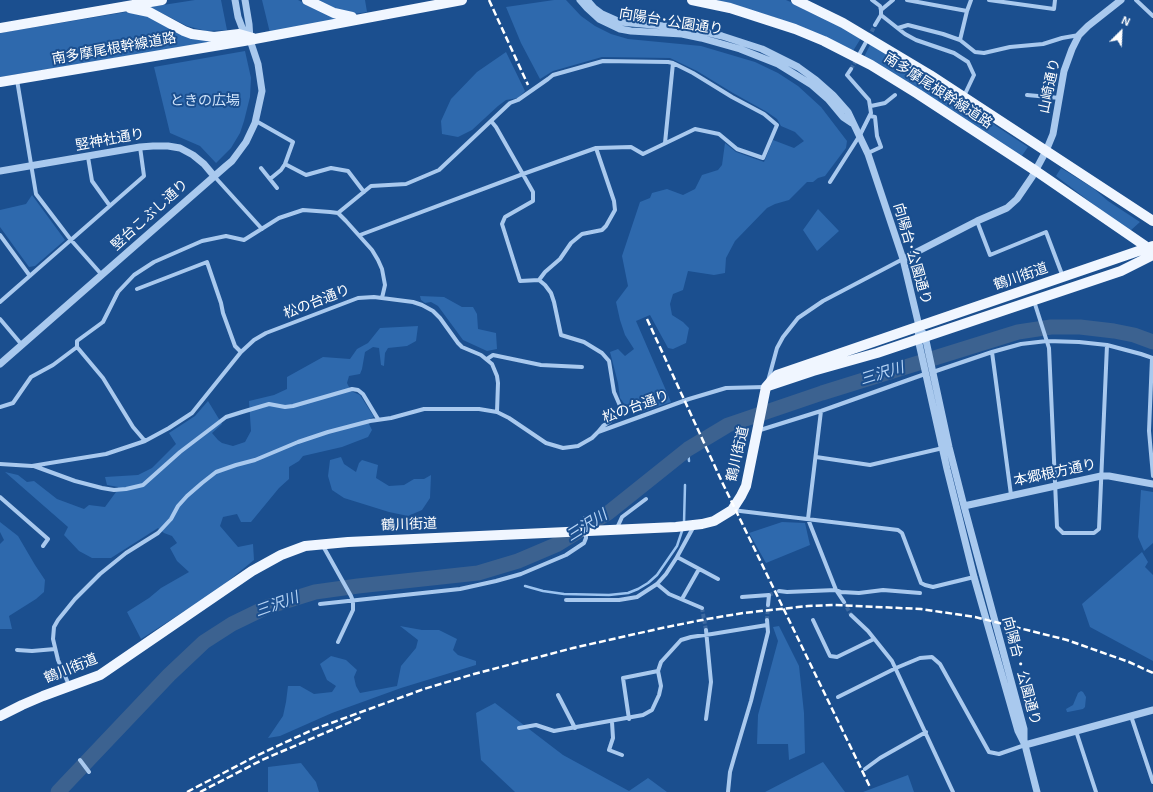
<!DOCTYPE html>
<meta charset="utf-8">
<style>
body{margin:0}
#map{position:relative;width:1153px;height:792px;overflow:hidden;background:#1b4f8f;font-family:Helvetica,sans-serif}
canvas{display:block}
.north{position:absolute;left:1101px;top:12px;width:40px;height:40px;-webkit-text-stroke:3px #1b4f8f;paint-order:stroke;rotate:24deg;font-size:11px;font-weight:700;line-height:16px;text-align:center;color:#fff}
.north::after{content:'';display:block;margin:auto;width:14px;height:18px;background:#fff;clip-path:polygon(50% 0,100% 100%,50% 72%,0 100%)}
</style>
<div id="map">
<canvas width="1153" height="792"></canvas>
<div class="north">N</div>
</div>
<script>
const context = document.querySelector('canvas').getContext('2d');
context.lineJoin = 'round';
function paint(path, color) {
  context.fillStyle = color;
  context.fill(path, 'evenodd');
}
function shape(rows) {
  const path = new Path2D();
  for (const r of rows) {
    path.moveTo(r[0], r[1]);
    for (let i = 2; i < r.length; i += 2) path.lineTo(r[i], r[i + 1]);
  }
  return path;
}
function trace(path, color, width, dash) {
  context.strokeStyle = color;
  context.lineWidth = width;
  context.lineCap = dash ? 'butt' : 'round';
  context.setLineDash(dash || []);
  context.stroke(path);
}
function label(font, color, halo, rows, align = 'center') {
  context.font = font + ' Helvetica,"Noto Sans JP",sans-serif';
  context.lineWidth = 4;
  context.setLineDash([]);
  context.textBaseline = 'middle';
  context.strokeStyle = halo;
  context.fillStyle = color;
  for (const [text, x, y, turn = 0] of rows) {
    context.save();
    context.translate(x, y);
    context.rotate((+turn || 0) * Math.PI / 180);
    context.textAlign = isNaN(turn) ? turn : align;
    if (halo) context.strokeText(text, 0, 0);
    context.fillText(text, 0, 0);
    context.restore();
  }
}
paint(shape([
 [195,0,221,0,227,30,206,31,187,26,150,7],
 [262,0,298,0,338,20,270,33],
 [314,0,365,0,367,12,354,14,340,12],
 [554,0,566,0,581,16,595,26,611,34,628,39,701,46,755,62,778,73,798,86,821,107,847,141,846,148,825,176,818,178,813,182,807,182,789,200,775,204,767,208,735,241,726,258,725,273,714,275,688,271,683,290,673,294,670,304,672,315,683,322,689,328,686,343,673,349,668,348,650,315,636,321,671,402,642,412,628,409,620,398,618,383,610,352,618,349,625,356,634,349,625,335,620,320,616,302,628,286,622,256,640,202,650,198,652,193,667,189,683,195,695,189,702,175,718,170,722,165,725,143,736,152,764,162,773,140,794,148,804,141,795,132,781,126,777,119,767,112,733,93,697,71,670,58,602,57,553,71,540,79,521,43,506,7],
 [716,0,786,0,814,12,861,38,853,51,777,18],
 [126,12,141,14,219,41,0,77,0,33],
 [871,43,958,97,996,126,1028,147,1021,157,864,57],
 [245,51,251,78,250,97,244,121,240,133,231,148,216,163,200,146,170,133,154,67],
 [506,52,525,91,518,98,506,100,498,106,472,130,458,137,442,134,441,121,451,99,477,72],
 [1061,168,1093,188,1108,201,1140,222,1130,231,1106,214,1056,176],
 [32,195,65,240,35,266,29,267,0,227,0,210,26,204],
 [818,209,839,231,817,251,803,230],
 [420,296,444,297,462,307,473,307,477,314,478,329,496,333,497,349,487,351,463,340,438,306,431,302,425,303,421,300],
 [418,326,416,341,407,346,388,348,385,353,384,366,381,365,379,348,373,347,365,352,362,369,360,374,349,376,347,383,351,391,360,395,374,417,367,420,372,430,368,437,342,447,303,456,299,461,289,467,289,479,279,488,251,522,241,522,237,514,223,517,220,526,238,547,253,544,254,560,216,591,141,639,127,612,149,598,161,588,189,572,177,561,170,548,177,543,172,536,164,533,158,528,111,558,92,558,79,551,64,535,68,527,5,472,18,475,27,482,34,481,57,499,84,509,89,505,105,507,116,492,118,487,107,485,105,477,138,475,152,468,176,444,169,433,195,416,208,401,222,424,212,433,218,440,222,443,233,446,245,442,251,431,249,401,274,395,287,389,287,377,323,357,350,359,357,349,368,343,380,328],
 [341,457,344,464,356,472,359,463,362,460,378,465,376,478,389,486,404,485,414,479,424,479,431,475,430,498,422,510,408,516,389,512,344,498,332,490,328,476,330,460],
 [1141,490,1153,492,1153,543,1144,551,1138,537],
 [0,522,18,536,35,565,45,580,44,592,36,599,9,616,12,629,0,629,0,544,4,540,0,532],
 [782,522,805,523,810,545,766,563,749,533],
 [1142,552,1148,562,1145,567,1153,575,1153,661,1090,627,1082,604],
 [400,626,422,630,439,630,457,639,453,650,458,655,476,661,476,665,401,688,332,713,280,736,268,738,283,716,286,702,288,686,300,686,314,694,332,692,336,686,327,680,320,664,331,656,346,660,357,670,354,677,356,686,360,693,397,686,401,666,416,648,418,640],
 [779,626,799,666,804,713,805,753,789,760,788,744,757,744,758,715,778,641,773,627],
 [1081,691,1083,692,1086,697,1085,707,1083,709,1068,712,1067,712,1066,709,1073,705,1078,693],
 [495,703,563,755,629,791,648,778,667,792,515,792,481,760,476,713],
 [823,762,845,792,765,792],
 [301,763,316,782,319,792,268,792,268,767],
 [908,775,914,792,863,792]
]), '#2e69ad');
trace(shape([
 [688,449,689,461],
 [684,523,685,485],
 [525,586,543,591,564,594,609,595,628,593,638,589,648,583,657,575,677,546,683,528]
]), '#9cc4f0', 2.5);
trace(shape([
 [58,792,169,675,204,642,232,624,267,607,315,592,358,586,478,573,518,561,558,544,608,513,688,449,728,425,822,393,1018,332,1051,327,1080,327,1114,331,1134,335,1153,342]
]), '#3c6290', 15);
trace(shape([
 [869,37,875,25],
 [851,69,857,59],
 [769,595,779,591],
 [844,602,851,615],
 [702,608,706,630],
 [767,620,768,605]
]), '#3d69a0', 4, [4, 2]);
trace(shape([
 [872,0,880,6,881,10,881,15,875,25],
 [907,0,967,11,971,0],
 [989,0,1054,9,1055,0],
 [1136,0,1153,16],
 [881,10,893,0],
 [881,15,905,34,916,40,954,53,968,62,974,75,964,96],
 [898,28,908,25,943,34,960,40,975,52,984,53,1010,47,1043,44,1062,38,1079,35],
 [960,40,967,11],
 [860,53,866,42],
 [17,80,36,194,71,240,102,275],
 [1027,95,1060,98],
 [871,106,885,103,895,95],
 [256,121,293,142,285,164,281,170,270,179],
 [491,121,496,127,533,192,533,201,505,217,502,224,520,281,539,280,545,272,560,259,571,243,582,234,602,230,606,226,615,210,614,201,596,148],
 [665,143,673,63],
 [868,153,881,147,877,136,875,117,870,116],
 [88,157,92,181,110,206],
 [285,164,306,175,331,168,348,171,364,192],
 [261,168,277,188],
 [214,176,262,229],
 [830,182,860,135,871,113,869,100,847,75,851,69],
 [338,213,371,186,406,184,439,170,510,103,518,100,548,79,553,75,603,61,668,62,673,63,693,73,732,97,764,114,777,125,763,158,737,149,719,134,695,129,643,154,631,147,596,148,523,174,360,235],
 [977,221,990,255,1046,232,1063,277],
 [0,235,30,276],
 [539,280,545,285,551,293,554,302,561,335,584,342,602,353,609,361,614,392,621,408,613,419,603,426,598,432],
 [137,289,207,262,221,303,223,313,235,346,241,352],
 [1034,301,1049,348,1057,527,1063,533,1094,533,1099,529,1107,345],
 [0,302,144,176,140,147],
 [0,319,22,345],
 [992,352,1011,495],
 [1152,358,1149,431,1153,476],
 [487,359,493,355,541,365,582,367],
 [933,372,992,352,1021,344,1047,341,1079,342,1107,345,1141,354,1153,358],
 [768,381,777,348,783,337,798,318,823,301,903,259],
 [0,407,13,403,31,377,53,365,77,347],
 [821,411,808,519,836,590,844,602],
 [757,431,821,411,925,374],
 [145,441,133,427,103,378,77,347,77,341,103,322,118,292,134,275,154,262,202,241,226,236,244,240,279,218,303,210,330,212,338,213,346,221,372,250,378,260,382,269,385,285,382,298],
 [816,457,870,465,943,448],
 [0,464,32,466,50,463,106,454,145,441,169,428,192,413,241,352,254,340,266,333,358,298,374,297,413,302,422,305,433,311,440,318,458,343,462,347,481,355,492,364,497,376,498,383,497,412],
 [34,466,75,481,102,488,114,490,126,489,143,485,180,452,226,417,242,412,269,404,285,407,293,406,352,389,358,390,363,394,378,419],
 [0,497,48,539,43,546],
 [732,510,898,530,902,533,921,583,925,585,933,587,974,577],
 [617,528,622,517,646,499],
 [323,546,351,596,353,601,353,610,338,642],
 [677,557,718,579],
 [657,584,669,594,702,608],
 [779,591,787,592,836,590,841,592,859,593,883,590,920,593],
 [742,597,769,595,768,605],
 [682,599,699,569],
 [566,600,619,600,637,597,657,584,666,574,677,557,694,526],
 [320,604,460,589,496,581,521,574,566,555,584,543,586,538,585,518],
 [851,615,868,631,892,661,953,792],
 [813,620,830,656,837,657,874,639],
 [706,630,711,682,706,719],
 [17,650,32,651,55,649],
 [69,685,58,660,53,639,54,627,58,620,75,599,100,574,126,553,158,533,171,519,178,506,187,496,202,483,216,472,236,465,255,460,298,442,328,432,370,421,391,418,424,409,479,409,497,412,509,418,546,443,563,448,578,446,592,438,598,432,689,399,726,388,765,387],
 [558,695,575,728],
 [838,697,896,668,920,658,932,657,940,664,989,752,999,754,1025,745],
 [1131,716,1153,782],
 [629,719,623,678,658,671],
 [612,722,613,738,609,750,622,755],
 [519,728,536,725,554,731,643,715,652,710,659,695,661,686,658,671,661,662,681,640,691,637,712,634,767,625],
 [1076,731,1096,792],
 [80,760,89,772],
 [865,769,880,758,926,732],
 [728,792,730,772,734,758,751,701,768,632,767,620]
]), '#a9c9ee', 4);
trace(shape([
 [235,0,238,17,243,30,248,37],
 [580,0,587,8,599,19,620,29,631,31,682,34,701,38,740,49,778,64,812,85,828,99,843,117,852,123],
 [587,0,594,8,602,14,620,22,664,26,701,31,722,36,762,49,798,67,816,80,833,95,848,112,868,154,903,259,919,326,918,339,947,469,974,577,1018,731,1025,745,1037,792],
 [0,171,140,147,153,146,168,146,180,148,193,155,204,164,214,176],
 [903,259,977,221,1007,208,1017,199,1032,177,1046,151,1053,134,1064,71,1072,49,1079,35,1088,26,1121,0],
 [923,333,925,336,949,447,964,506,1024,729,1024,742],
 [0,364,226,166,232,161,246,142,255,123,262,91,258,64,250,40,249,24,245,0],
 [964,506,1101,476,1109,476,1153,484],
 [1025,745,1153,710]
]), '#a9c9ee', 7);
trace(shape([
 [307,0,334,13,352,17],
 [692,0,730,8,795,29,824,41,871,65,918,94,1036,171,1151,250],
 [796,0,843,23,930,75,1153,221],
 [130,8,149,12,184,31,192,34,214,37,239,34,253,38],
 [0,28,162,0],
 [0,82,244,41,462,0],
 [768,386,813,371,877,353,1121,271,1153,255],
 [0,716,22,705,43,696,100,675,252,571,281,555,305,546,348,542,676,527,702,524,714,521,732,510,741,496,746,486,766,387,773,379,777,375,1153,246]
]), '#f0f6ff', 10);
trace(shape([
 [489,0,528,85],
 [647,319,723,484,870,787],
 [187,792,256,756,312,730,424,689,474,674,573,648,662,628,707,619,743,613,808,606,835,605,921,609,975,617,1067,640,1129,662,1153,673],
 [200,792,262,760,362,717]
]), '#fff', 2.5, [7, 3]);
label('14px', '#fff', '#1b4f8f', [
 ["向陽台･公園通り",671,22,9],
 ["南多摩尾根幹線道路",114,49,-10],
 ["山崎通り",1050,86,-78],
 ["南多摩尾根幹線道路",938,91,33],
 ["竪神社通り",110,140,-10],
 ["竪台こぶし通り",150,215,-42],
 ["向陽台･公園通り",912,254,74],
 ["鶴川街道",1021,277,-19],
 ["松の台通り",317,302,-21],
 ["松の台通り",636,407,-20],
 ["鶴川街道",738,454,-77],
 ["本郷根方通り",1055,473,-12],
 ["鶴川街道",409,525,-2],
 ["鶴川街道",71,669,-22],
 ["向陽台・公園通り",1021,671,75]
]);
label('14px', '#cfe3fa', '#1b4f8f', [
 ["ときの広場",205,101]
]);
label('italic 15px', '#b5d3f5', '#1b4f8f', [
 ["三沢川",882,374,-17],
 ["三沢川",587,526,-32],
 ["三沢川",277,605,-20]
]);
</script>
